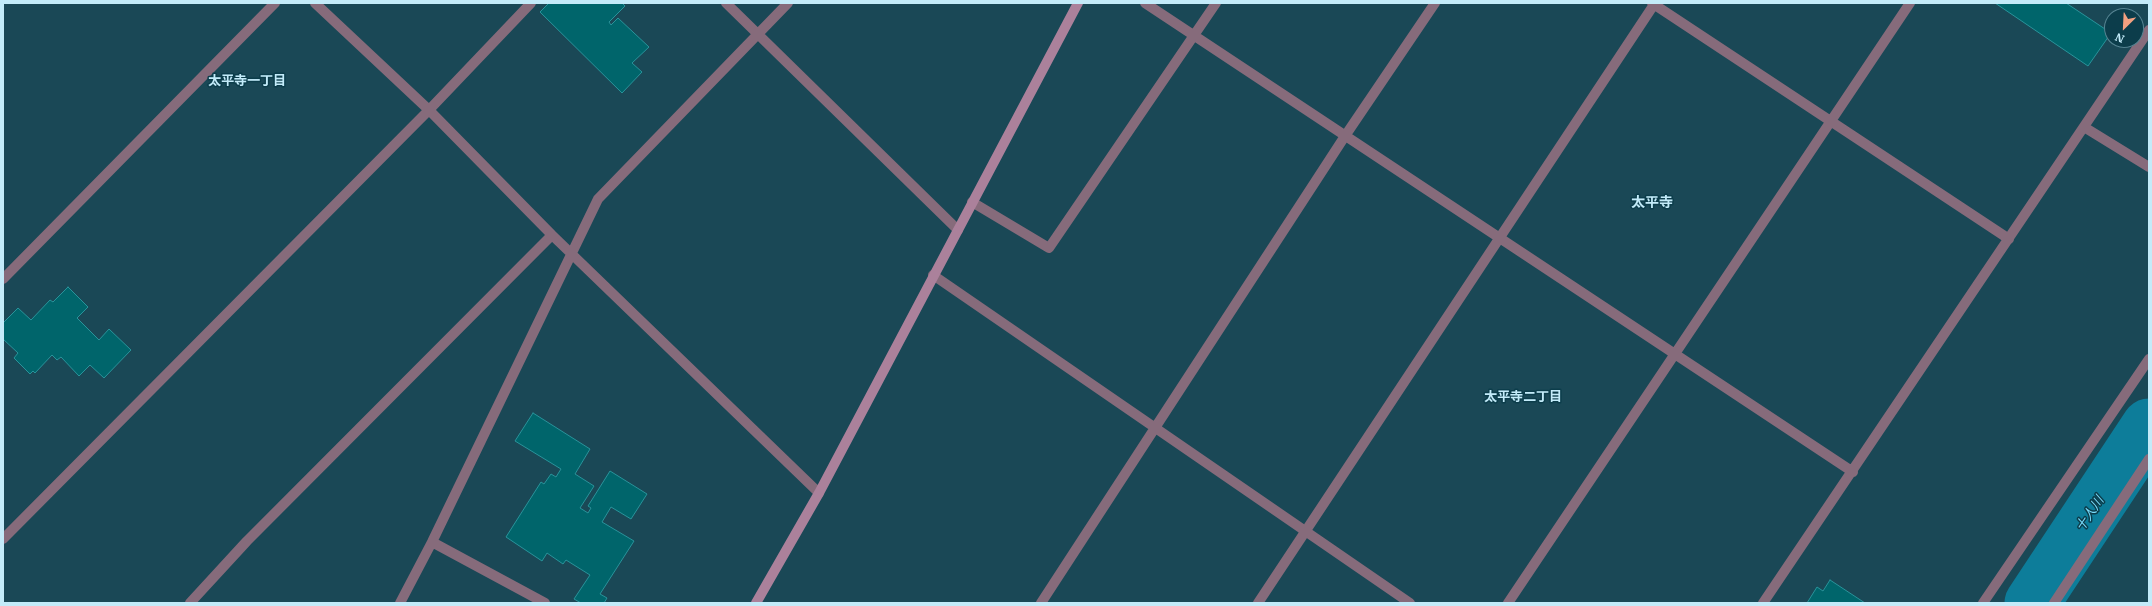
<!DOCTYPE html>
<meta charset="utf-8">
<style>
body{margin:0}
#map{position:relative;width:2152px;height:606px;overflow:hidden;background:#1a4856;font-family:"IBM Plex Serif",serif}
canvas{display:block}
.frame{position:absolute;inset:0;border:4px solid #c3ebf9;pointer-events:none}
.north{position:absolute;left:2104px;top:8px;width:40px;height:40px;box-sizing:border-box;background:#0c3d4b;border:1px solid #558391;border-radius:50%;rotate:204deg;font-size:11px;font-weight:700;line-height:16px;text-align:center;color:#c3ebf9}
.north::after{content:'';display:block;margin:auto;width:14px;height:18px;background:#f2a080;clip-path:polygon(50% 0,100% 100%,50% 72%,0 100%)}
</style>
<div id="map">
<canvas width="2152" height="606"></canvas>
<div class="frame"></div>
<div class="north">N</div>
</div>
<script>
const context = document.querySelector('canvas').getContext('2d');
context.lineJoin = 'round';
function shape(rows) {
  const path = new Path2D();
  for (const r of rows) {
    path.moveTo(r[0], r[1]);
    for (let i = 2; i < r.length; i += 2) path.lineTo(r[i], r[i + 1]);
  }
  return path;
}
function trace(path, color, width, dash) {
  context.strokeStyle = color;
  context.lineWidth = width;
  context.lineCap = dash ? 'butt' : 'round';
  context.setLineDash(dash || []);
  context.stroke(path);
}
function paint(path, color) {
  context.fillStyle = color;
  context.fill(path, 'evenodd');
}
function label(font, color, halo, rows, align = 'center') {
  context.font = font + ' "IBM Plex Serif","Noto Sans JP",serif';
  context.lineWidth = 3;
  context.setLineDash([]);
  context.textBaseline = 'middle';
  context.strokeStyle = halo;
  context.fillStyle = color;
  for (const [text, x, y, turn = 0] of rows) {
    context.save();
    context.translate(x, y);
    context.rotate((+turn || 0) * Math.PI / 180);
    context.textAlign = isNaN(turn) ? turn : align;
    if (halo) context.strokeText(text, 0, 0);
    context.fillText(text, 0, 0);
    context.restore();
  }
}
trace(shape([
 [2032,603,2149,426]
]), '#0d7d9a', 55);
const building = shape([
 [549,3,622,3,625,6,609,22,611,25,618,18,649,47,632,63,642,72,622,93,540,12,549,3],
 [1995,3,2066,3,2111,33,2088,66,1995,3],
 [68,287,88,307,77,318,99,340,109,329,131,350,104,378,90,365,79,376,61,357,57,360,52,355,35,373,33,371,30,374,14,358,18,353,3,339,3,323,18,308,31,320,50,300,53,302,68,287],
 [533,413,590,449,575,474,594,486,580,508,588,513,591,508,588,506,610,471,647,494,631,519,611,507,602,522,634,541,600,594,607,598,604,603,581,603,574,599,590,575,566,560,563,564,547,553,542,561,506,537,541,482,544,484,551,474,556,477,561,469,515,441,533,413],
 [1830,580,1865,603,1807,603,1817,587,1823,591,1830,580]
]);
paint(building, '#00656b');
trace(building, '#29939a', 1);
trace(shape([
 [315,3,429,110,552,235,819,493],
 [726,3,958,230],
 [1145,3,1853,472],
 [1652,3,2009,239],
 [2084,127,2149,167],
 [972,202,1049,248,1216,3],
 [933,275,1410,603],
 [3,279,275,3],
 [3,539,429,110,531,3],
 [432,542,545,603],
 [190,603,247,541,552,235],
 [400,603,432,542,598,199,788,3],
 [1041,603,1345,136,1435,3],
 [1258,603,1655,3],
 [1508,603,1910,3],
 [1763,603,2149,30],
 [1983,603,2149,359],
 [2054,603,2149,459]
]), '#866b7b', 10);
trace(shape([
 [756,603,819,493,1078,3]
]), '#ab819b', 10);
label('bold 13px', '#c3ebf9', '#0c3d4b', [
 ["太平寺一丁目",247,81],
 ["太平寺二丁目",1523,397]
]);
label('italic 13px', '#79dbfb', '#0c3d4b', [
 ["十人川",2090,514,-56]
]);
label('bold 14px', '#c3ebf9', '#0c3d4b', [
 ["太平寺",1652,203]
]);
</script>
